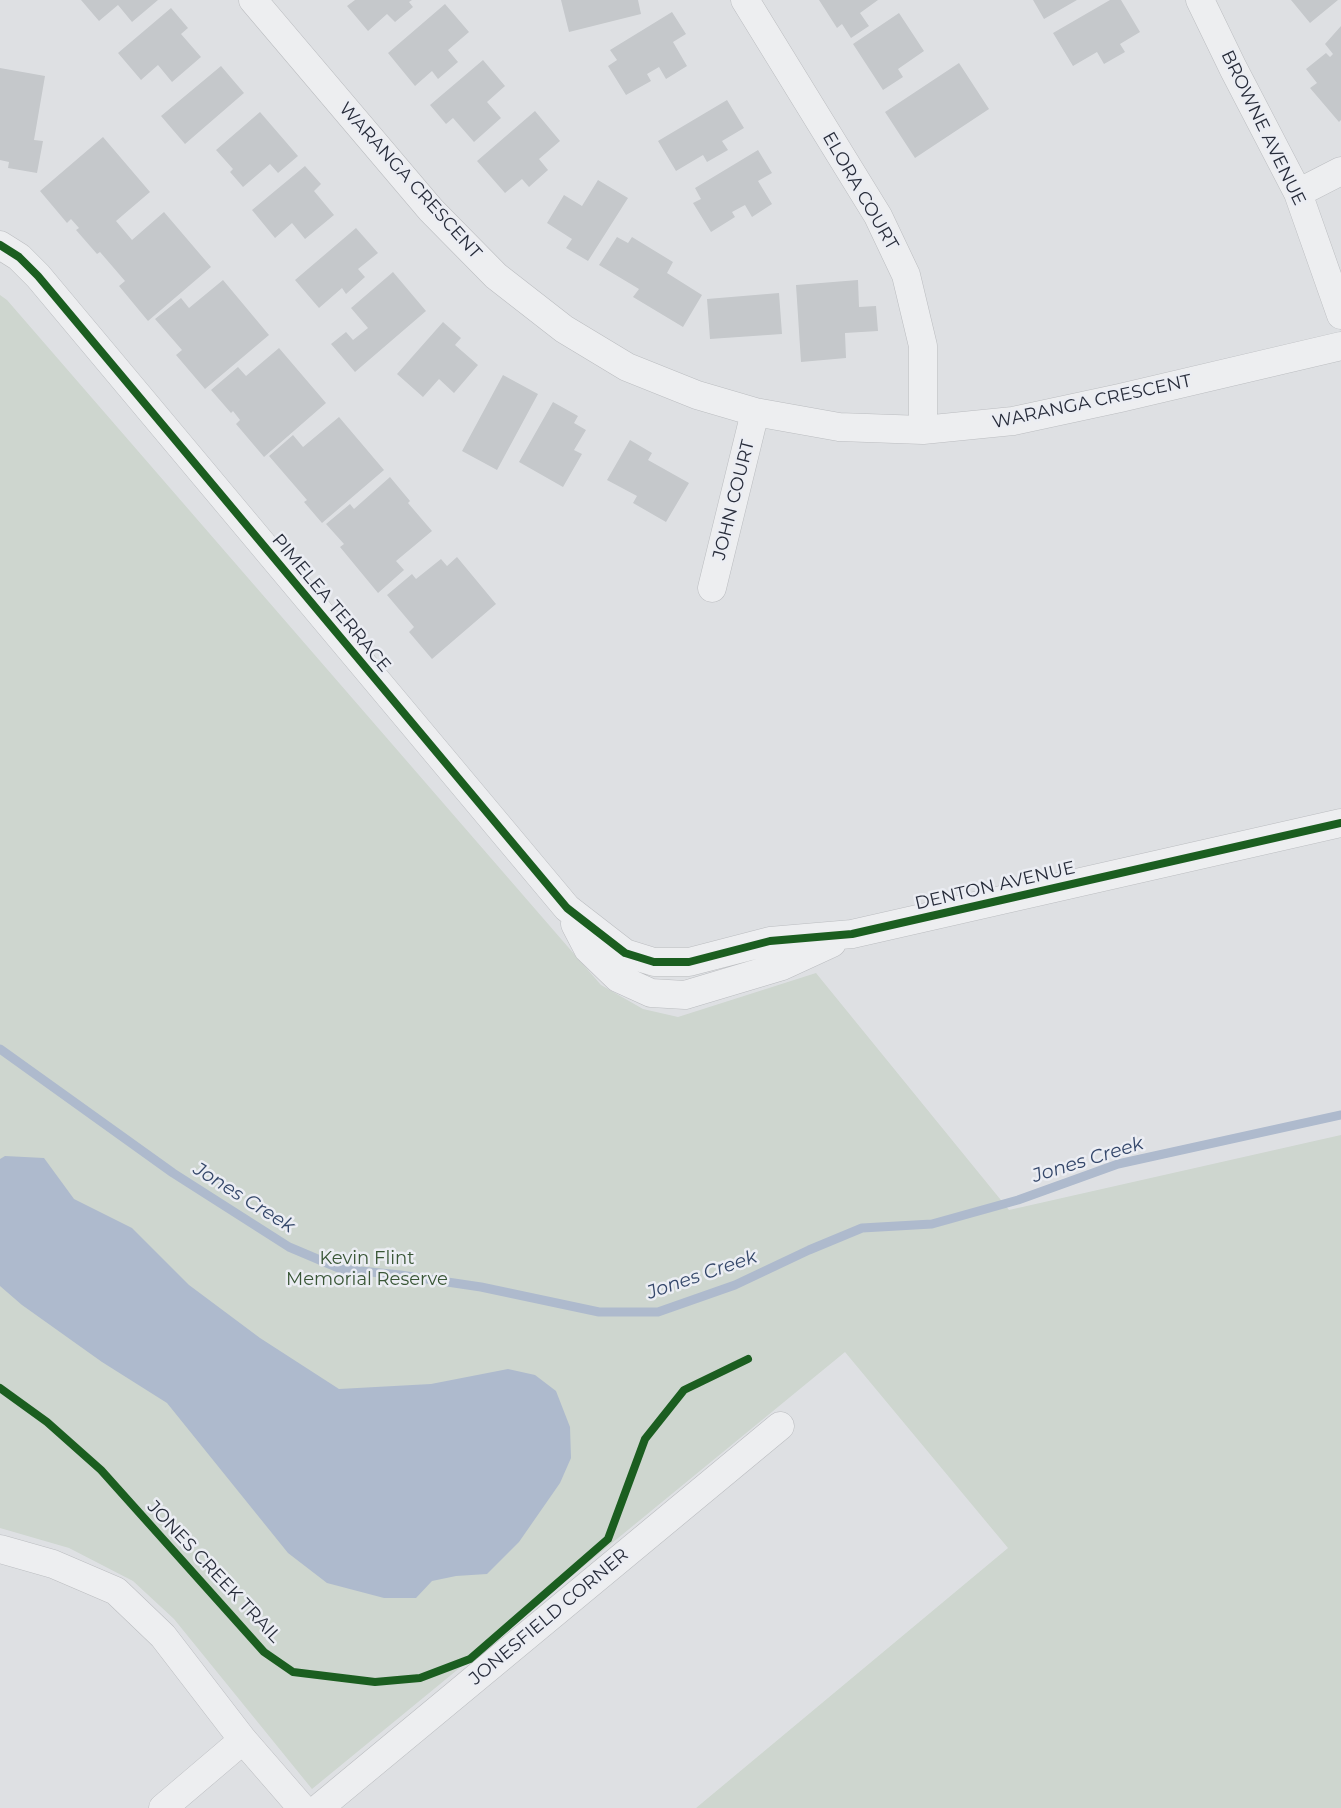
<!DOCTYPE html>
<style>
body{margin:0}
canvas{display:block;background:#dee0e3}
</style>
<canvas width="1341" height="1808"></canvas>
<script>
const context = document.querySelector('canvas').getContext('2d');
context.lineJoin = 'round';
function paint(path, color) {
  context.fillStyle = color;
  context.fill(path, 'evenodd');
}
function shape(rows) {
  const path = new Path2D();
  for (const r of rows) {
    path.moveTo(r[0], r[1]);
    for (let i = 2; i < r.length; i += 2) path.lineTo(r[i], r[i + 1]);
  }
  return path;
}
function trace(path, color, width, dash) {
  context.strokeStyle = color;
  context.lineWidth = width;
  context.lineCap = dash ? 'butt' : 'round';
  context.setLineDash(dash || []);
  context.stroke(path);
}
function label(font, color, halo, rows, align = 'center') {
  context.font = font + ' Montserrat,sans-serif';
  context.lineWidth = 5;
  context.setLineDash([]);
  context.textBaseline = 'middle';
  context.strokeStyle = halo;
  context.fillStyle = color;
  for (const [text, x, y, turn = 0] of rows) {
    context.save();
    context.translate(x, y);
    context.rotate((+turn || 0) * Math.PI / 180);
    context.textAlign = isNaN(turn) ? turn : align;
    if (halo) context.strokeText(text, 0, 0);
    context.fillText(text, 0, 0);
    context.restore();
  }
}
paint(shape([
 [0,295,7,300,601,985,643,1009,678,1017,816,973,1009,1210,1341,1135,1341,1808,696,1808,1008,1548,845,1352,312,1789,174,1619,133,1581,69,1548,0,1528]
]), '#ced6cf');
paint(shape([
 [5,1156,44,1158,74,1199,132,1228,189,1285,260,1338,339,1389,431,1384,508,1369,535,1375,556,1391,570,1427,571,1458,560,1483,519,1542,487,1574,456,1576,432,1581,416,1598,384,1598,327,1583,288,1553,167,1403,102,1362,22,1305,0,1286,0,1159]
]), '#aebacd');
trace(shape([
 [0,1049,173,1173,289,1247,341,1269,400,1275,481,1287,599,1312,658,1312,735,1285,809,1250,862,1228,932,1224,1018,1200,1118,1164,1341,1115]
]), '#aebacd', 9);
paint(shape([
 [81,0,158,0,132,22,118,5,99,21],
 [355,0,412,0,409,2,413,7,395,22,387,14,368,31,347,6],
 [561,0,638,0,641,14,569,32],
 [819,0,878,0,860,13,869,26,851,38,842,24,837,28],
 [1033,0,1077,0,1044,19],
 [1110,0,1121,0,1140,32,1120,44,1125,52,1104,64,1097,52,1073,66,1053,33],
 [1291,0,1338,0,1310,23],
 [445,4,469,32,448,50,458,62,438,79,432,71,415,86,388,53],
 [171,8,188,28,181,34,201,57,172,82,158,65,141,80,118,53],
 [672,12,686,34,673,42,687,66,666,79,659,67,647,74,651,81,626,95,608,66,617,60,610,50],
 [899,13,924,51,898,69,903,77,883,90,853,44],
 [1341,26,1341,120,1339,122,1310,88,1317,83,1306,69,1326,53,1330,57,1333,54,1325,44],
 [483,60,505,86,487,102,501,118,474,142,453,118,446,124,430,105],
 [959,63,989,109,915,158,885,112],
 [221,66,244,93,185,144,161,116],
 [0,68,45,76,34,140,43,141,37,173,8,168,9,162,0,160],
 [727,100,744,128,722,141,728,150,707,162,703,155,676,171,658,141],
 [535,111,560,141,539,159,548,170,529,187,522,179,505,193,477,161],
 [260,112,298,156,278,173,270,164,243,187,230,172,233,169,216,150],
 [103,137,150,192,116,221,132,240,164,212,211,267,148,321,119,286,125,281,100,252,97,254,76,230,79,228,71,219,67,223,40,191],
 [758,150,772,173,758,181,772,204,752,217,745,205,732,212,735,217,711,232,693,203,701,199,695,188],
 [305,166,321,184,314,191,334,215,305,239,292,223,275,238,252,210],
 [598,180,628,198,588,261,566,248,572,239,547,223,564,195,582,206],
 [356,228,378,253,358,269,365,277,346,294,342,288,319,308,295,280],
 [617,237,628,243,632,237,673,262,667,273,702,295,683,327,633,297,639,289,599,265],
 [393,272,426,311,355,372,331,344,346,332,353,340,368,328,351,308],
 [223,280,269,335,205,389,176,355,182,350,155,319,181,298,189,308],
 [858,280,859,307,876,306,878,331,845,333,846,358,801,362,796,285],
 [779,293,782,334,710,339,707,299],
 [443,322,461,338,455,345,478,365,454,393,439,379,423,397,397,374],
 [279,348,326,403,264,457,236,424,240,420,233,411,231,413,211,390,238,367,246,376],
 [503,375,538,394,497,470,462,451],
 [553,402,578,416,574,423,586,430,574,450,582,454,563,487,519,462],
 [339,417,384,470,322,523,304,502,307,500,269,456,293,435,303,447],
 [630,440,652,453,648,460,689,483,666,522,633,503,637,496,607,480],
 [390,477,410,501,408,503,432,531,396,561,404,570,378,593,340,547,344,544,326,524,350,504,354,509],
 [457,557,496,604,432,659,409,632,414,627,387,595,412,574,416,579,441,559,447,566]
]), '#c5c8cb');
const minor = shape([
 [253,0,431,210,496,276,564,329,627,367,697,395,755,412,839,427,923,430,1013,421,1120,398,1341,346],
 [745,0,878,216,906,275,923,346,923,430],
 [1200,0,1233,68,1298,193,1341,315],
 [1298,193,1341,171],
 [712,588,755,412],
 [0,1549,53,1564,116,1591,163,1636,243,1740,302,1808],
 [163,1808,243,1740],
 [319,1808,780,1426]
]);
const tertiary = shape([
 [0,245,19,257,38,276,567,908,625,953,654,962,689,962,770,941,852,934,1341,823],
 [575,924,588,949,618,978,651,993,685,995,782,966,832,943]
]);
trace(minor, '#bbbdc0', 29);
trace(tertiary, '#bbbdc0', 29);
trace(minor, '#edeef0', 28);
trace(tertiary, '#edeef0', 28);
trace(shape([
 [0,245,19,257,38,276,567,908,625,953,654,962,689,962,770,941,852,934,1341,823],
 [0,1388,47,1422,101,1470,264,1652,293,1672,375,1682,420,1678,470,1659,608,1539,645,1439,684,1390,748,1359]
]), '#1b5e20', 8);
label('18px', '#272c3a', '#ebedf3', [
 ["BROWNE AVENUE",1263,128,64],
 ["WARANGA CRESCENT",410,181,48],
 ["ELORA COURT",860,191,60],
 ["WARANGA CRESCENT",1092,402,-12],
 ["JOHN COURT",734,500,-76],
 ["PIMELEA TERRACE",331,603,50],
 ["DENTON AVENUE",995,886,-13],
 ["JONES CREEK TRAIL",214,1572,47],
 ["JONESFIELD CORNER",549,1617,-40]
]);
label('18px', '#385535', '#ebedf3', [
 ["Kevin Flint",367,1259],
 ["Memorial Reserve",367,1280]
]);
label('italic 19px', '#34476a', '#ebedf3', [
 ["Jones Creek",1088,1160,-17],
 ["Jones Creek",244,1198,32],
 ["Jones Creek",702,1275,-19]
]);
</script>
